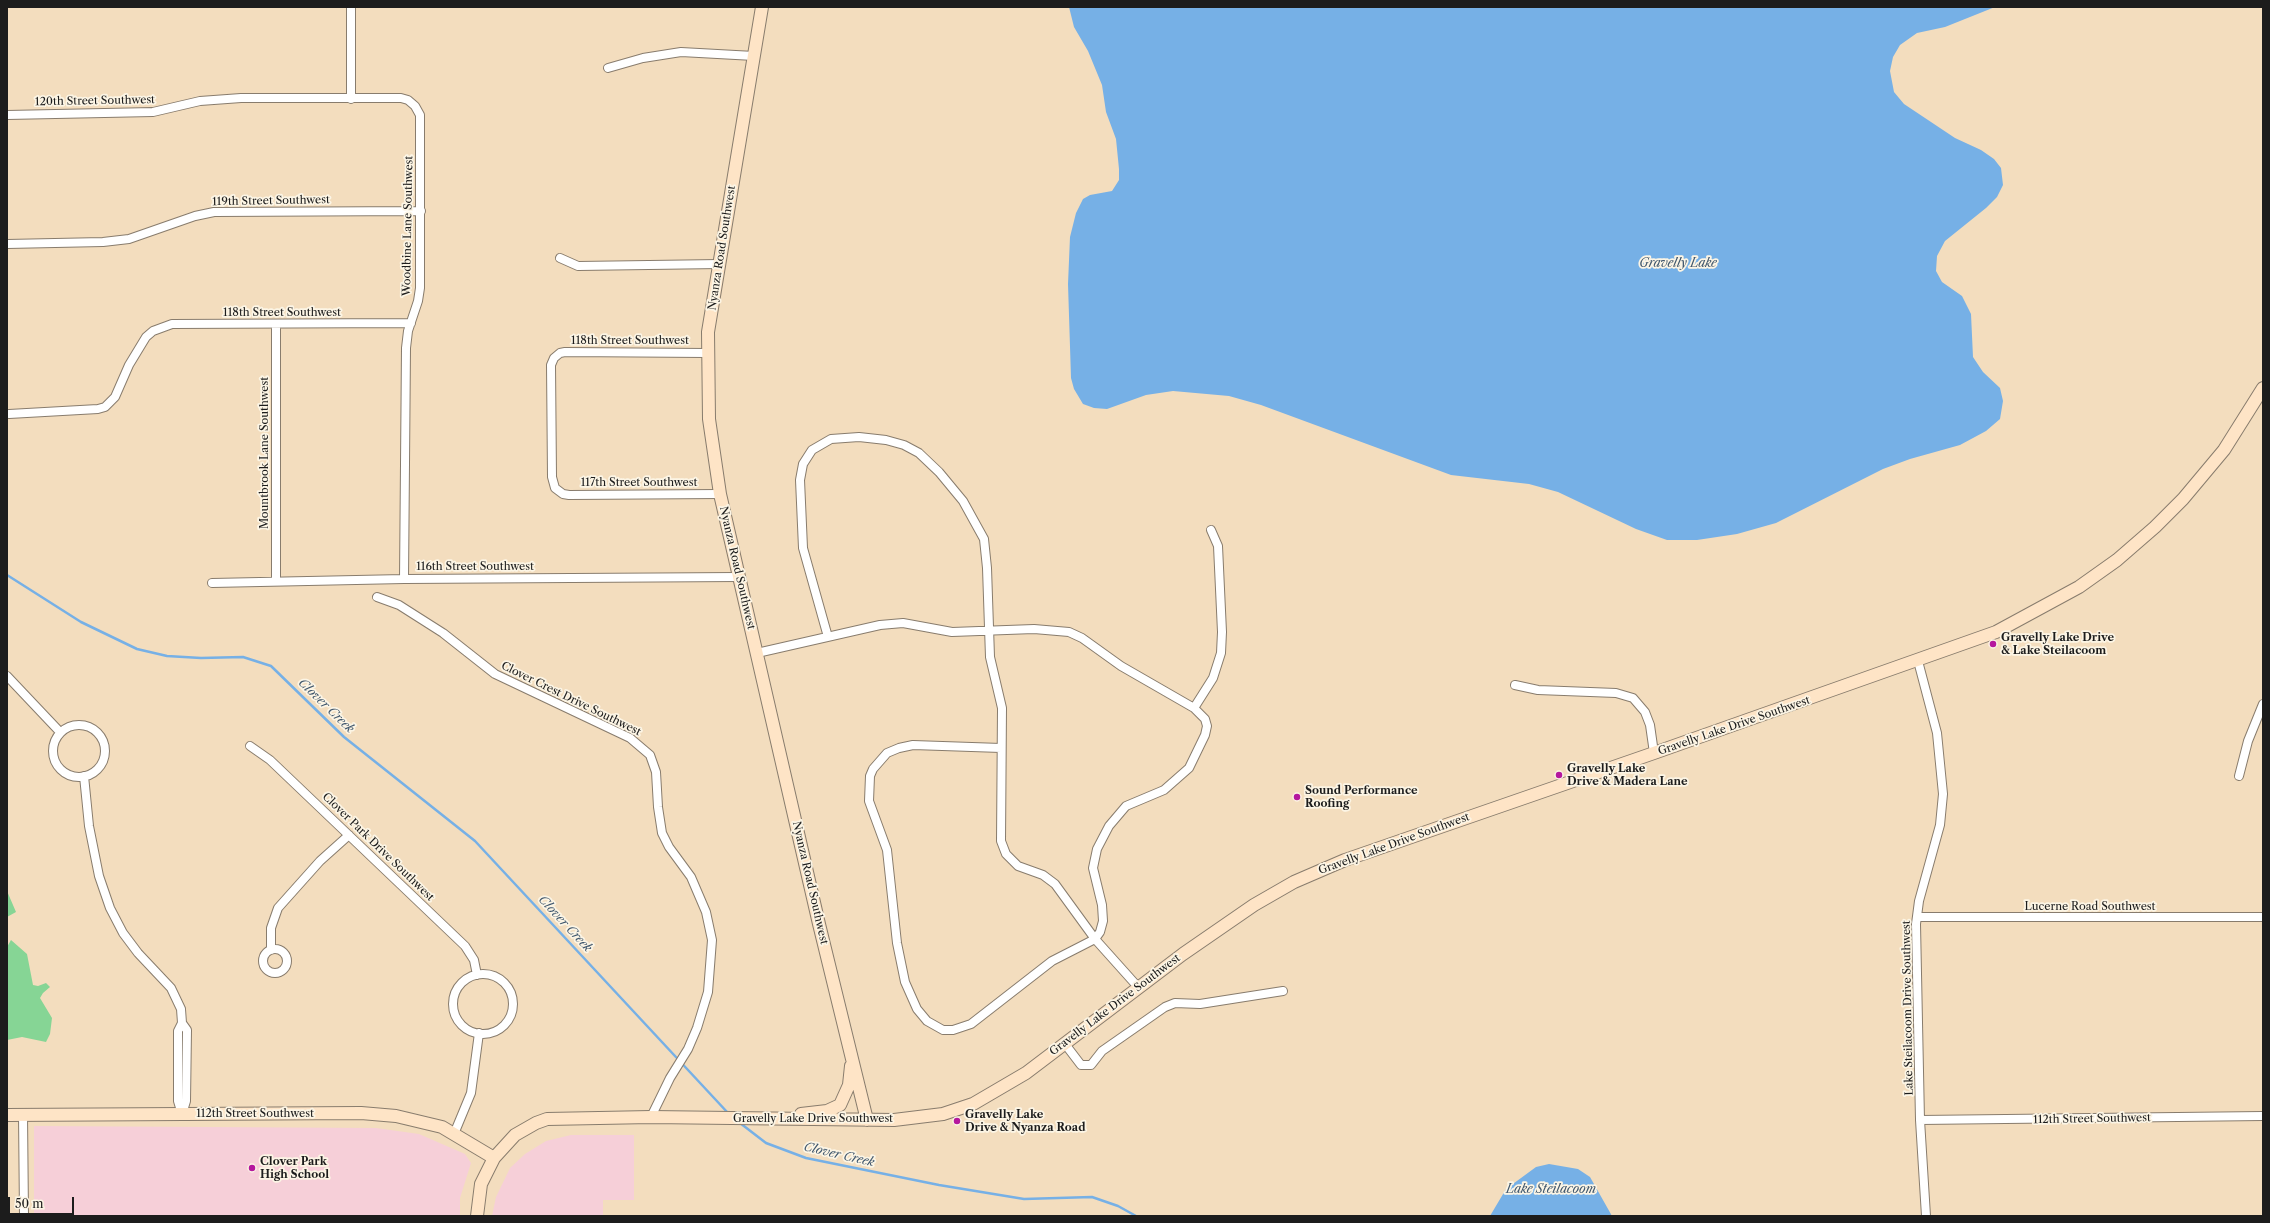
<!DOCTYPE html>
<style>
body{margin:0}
#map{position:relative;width:2270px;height:1223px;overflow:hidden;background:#f3ddbe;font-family:"Libre Caslon Text",serif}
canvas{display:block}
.frame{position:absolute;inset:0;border:8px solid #1c1c1c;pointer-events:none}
.scale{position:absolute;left:8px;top:1197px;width:66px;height:18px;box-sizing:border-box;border:2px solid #1c1c1c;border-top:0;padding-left:5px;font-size:12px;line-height:14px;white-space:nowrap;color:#1c1c1c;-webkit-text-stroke:3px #fcf5e5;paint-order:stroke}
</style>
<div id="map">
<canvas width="2270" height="1223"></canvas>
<div class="frame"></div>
<div class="scale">50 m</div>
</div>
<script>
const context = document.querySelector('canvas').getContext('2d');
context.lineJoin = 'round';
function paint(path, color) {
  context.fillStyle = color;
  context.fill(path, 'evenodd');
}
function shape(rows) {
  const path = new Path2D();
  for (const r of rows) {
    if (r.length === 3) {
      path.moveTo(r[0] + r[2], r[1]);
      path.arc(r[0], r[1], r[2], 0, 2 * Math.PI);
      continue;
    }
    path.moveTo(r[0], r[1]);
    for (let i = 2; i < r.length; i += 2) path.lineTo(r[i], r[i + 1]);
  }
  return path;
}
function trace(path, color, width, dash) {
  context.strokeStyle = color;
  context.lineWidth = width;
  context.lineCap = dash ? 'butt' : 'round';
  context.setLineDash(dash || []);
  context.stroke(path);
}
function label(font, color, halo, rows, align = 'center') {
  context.font = font + ' "Libre Caslon Text",serif';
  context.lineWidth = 3.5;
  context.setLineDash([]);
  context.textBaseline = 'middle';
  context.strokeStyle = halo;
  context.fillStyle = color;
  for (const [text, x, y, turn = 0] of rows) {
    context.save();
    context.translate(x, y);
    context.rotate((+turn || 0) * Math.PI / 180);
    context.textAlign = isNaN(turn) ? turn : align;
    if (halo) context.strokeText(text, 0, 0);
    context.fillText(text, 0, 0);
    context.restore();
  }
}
paint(shape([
 [34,1126,376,1128,419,1134,465,1154,471,1163,460,1198,460,1216,34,1216],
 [571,1135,634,1135,634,1200,603,1200,603,1216,492,1216,496,1197,510,1168,525,1154,546,1141]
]), '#f6cfd8');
paint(shape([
 [7,891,16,912,7,917],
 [11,940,27,954,33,985,38,986,46,983,50,987,43,993,40,998,52,1018,50,1034,46,1042,22,1037,7,1040,7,947]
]), '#86d595');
paint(shape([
 [1069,7,1995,7,1945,27,1917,33,1900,45,1893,57,1890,71,1894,92,1904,104,1955,138,1981,150,1994,159,2001,168,2003,185,1997,197,1986,208,1945,241,1937,256,1936,271,1942,282,1962,296,1971,314,1973,357,1983,372,2000,388,2003,401,2000,419,1986,431,1960,445,1910,459,1883,469,1776,523,1737,534,1697,540,1667,540,1636,529,1558,492,1529,484,1451,475,1261,405,1229,396,1173,391,1146,395,1107,409,1094,408,1083,404,1074,389,1071,378,1068,284,1070,237,1076,213,1083,199,1090,195,1112,191,1119,180,1119,169,1116,139,1106,112,1102,85,1088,51,1074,27],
 [1549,1164,1578,1169,1590,1177,1612,1216,1490,1216,1506,1189,1536,1167]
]), '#76b0e6');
trace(shape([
 [7,575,81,622,137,649,167,656,201,658,243,657,271,666,344,737,475,841,728,1113],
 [740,1123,766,1143,806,1158,939,1185,1024,1199,1092,1197,1118,1206,1136,1216]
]), '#76b0e6', 2.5);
const street = shape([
 [608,68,643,58,681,52,754,56],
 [351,99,351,7],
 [7,115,153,112,200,101,241,98,401,98,408,100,415,106,420,115,420,288,418,301,408,331,406,348,404,579],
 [7,244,103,242,129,239,195,216,214,212,421,211],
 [560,258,578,266,720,264],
 [707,353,565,352,560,353,554,358,551,365,552,477,555,488,563,494,569,495,720,494],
 [9,414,98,409,105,407,115,397,129,365,146,337,153,331,172,324,411,323],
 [276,580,276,325],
 [212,583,404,579,739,577],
 [377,597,399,605,443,633,495,674,630,738,650,755,656,772,658,807,662,833,669,847,691,877,706,912,712,940,708,992,697,1028,688,1049,670,1078,651,1117],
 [828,637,803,548,800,480,803,464,812,450,831,439,859,437,886,440,904,445,919,453,939,472,963,501,984,539,987,568,990,657,1002,708,1001,841,1006,854,1018,866,1043,875,1055,884,1095,939,1138,987],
 [757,653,880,625,903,623,952,632,1034,629,1069,632,1082,638,1121,666,1194,708,1205,719,1207,726,1205,735,1189,768,1164,790,1126,806,1109,826,1097,849,1093,868,1102,905,1103,921,1100,932,1095,939,1052,961,971,1024,953,1030,943,1030,927,1021,917,1009,905,982,897,943,887,850,869,801,870,776,873,769,887,753,899,748,913,745,1001,748],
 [1918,661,1937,733,1943,794,1940,825,1919,901,1916,924,1920,1120,1926,1216],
 [7,676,60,732],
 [1515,685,1538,690,1616,693,1633,698,1645,712,1650,725,1654,753],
 [1194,708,1213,678,1221,653,1222,632,1218,546,1211,530],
 [79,751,26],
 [250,746,270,760,465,946,474,960,477,975],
 [84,776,89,826,99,876,110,908,123,933,138,953,171,988,181,1009,182,1023,178,1031,178,1101,182,1114],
 [2239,776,2248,741,2263,704],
 [1918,917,2263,917],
 [275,961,12],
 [271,950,271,928,278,908,320,861,349,835],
 [483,1004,30],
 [182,1023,187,1030,186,1101,182,1114],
 [1065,1044,1081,1065,1091,1065,1102,1051,1165,1007,1175,1003,1200,1004,1283,991],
 [23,1114,24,1216],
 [1920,1120,2263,1116],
 [454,1134,471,1093,479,1033]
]);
const secondary = shape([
 [762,7,708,332,709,419,720,494,819,924,867,1120],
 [801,1114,827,1111,840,1105,849,1085,851,1066],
 [7,1115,361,1113,396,1116,442,1127,494,1158],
 [477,1216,481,1184,494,1158,515,1135,536,1123,547,1119,651,1117,894,1120,943,1114,973,1104,1026,1073,1183,954,1254,905,1294,882,1345,860,1654,753,1996,632,2079,587,2117,560,2155,527,2183,499,2224,450,2263,388]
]);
trace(street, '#887c6d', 10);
trace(secondary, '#887c6d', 14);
trace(street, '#fff', 8);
trace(secondary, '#fee4c6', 12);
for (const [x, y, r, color] of [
 [1993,644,4,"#b5179e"],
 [1559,775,4,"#b5179e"],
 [1297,797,4,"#b5179e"],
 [957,1121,4,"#b5179e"],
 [252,1168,4,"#b5179e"]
]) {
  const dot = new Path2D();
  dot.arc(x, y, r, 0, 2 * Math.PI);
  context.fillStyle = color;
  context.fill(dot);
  trace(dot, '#fcf5e5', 1.5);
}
label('11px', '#1c1c1c', '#fcf5e5', [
 ["120th Street Southwest",95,101,-1],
 ["119th Street Southwest",271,201,-1],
 ["Woodbine Lane Southwest",408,226,-89],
 ["Nyanza Road Southwest",722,248,-81],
 ["118th Street Southwest",282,313],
 ["118th Street Southwest",630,341],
 ["Mountbrook Lane Southwest",265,453,-90],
 ["117th Street Southwest",639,483],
 ["116th Street Southwest",475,567],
 ["Nyanza Road Southwest",737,568,77],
 ["Clover Crest Drive Southwest",571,699,26],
 ["Gravelly Lake Drive Southwest",1734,726,-19],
 ["Gravelly Lake Drive Southwest",1394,844,-20],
 ["Clover Park Drive Southwest",378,847,44],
 ["Nyanza Road Southwest",810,883,77],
 ["Lucerne Road Southwest",2090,907],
 ["Gravelly Lake Drive Southwest",1115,1005,-37],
 ["Lake Steilacoom Drive Southwest",1908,1008,-91],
 ["112th Street Southwest",255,1114],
 ["Gravelly Lake Drive Southwest",813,1119],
 ["112th Street Southwest",2092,1119,-1]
]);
label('bold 11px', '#1c1c1c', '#fcf5e5', [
 ["Gravelly Lake Drive",2001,638],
 ["& Lake Steilacoom",2001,651],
 ["Gravelly Lake",1567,769],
 ["Drive & Madera Lane",1567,782],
 ["Sound Performance",1305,791],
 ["Roofing",1305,804],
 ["Gravelly Lake",965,1115],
 ["Drive & Nyanza Road",965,1128],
 ["Clover Park",260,1162],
 ["High School",260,1175]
], 'left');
label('italic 12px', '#40576d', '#fcf5e5', [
 ["Gravelly Lake",1678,264],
 ["Clover Creek",326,706,44],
 ["Clover Creek",565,924,47],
 ["Clover Creek",839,1155,13],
 ["Lake Steilacoom",1551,1190]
]);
</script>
